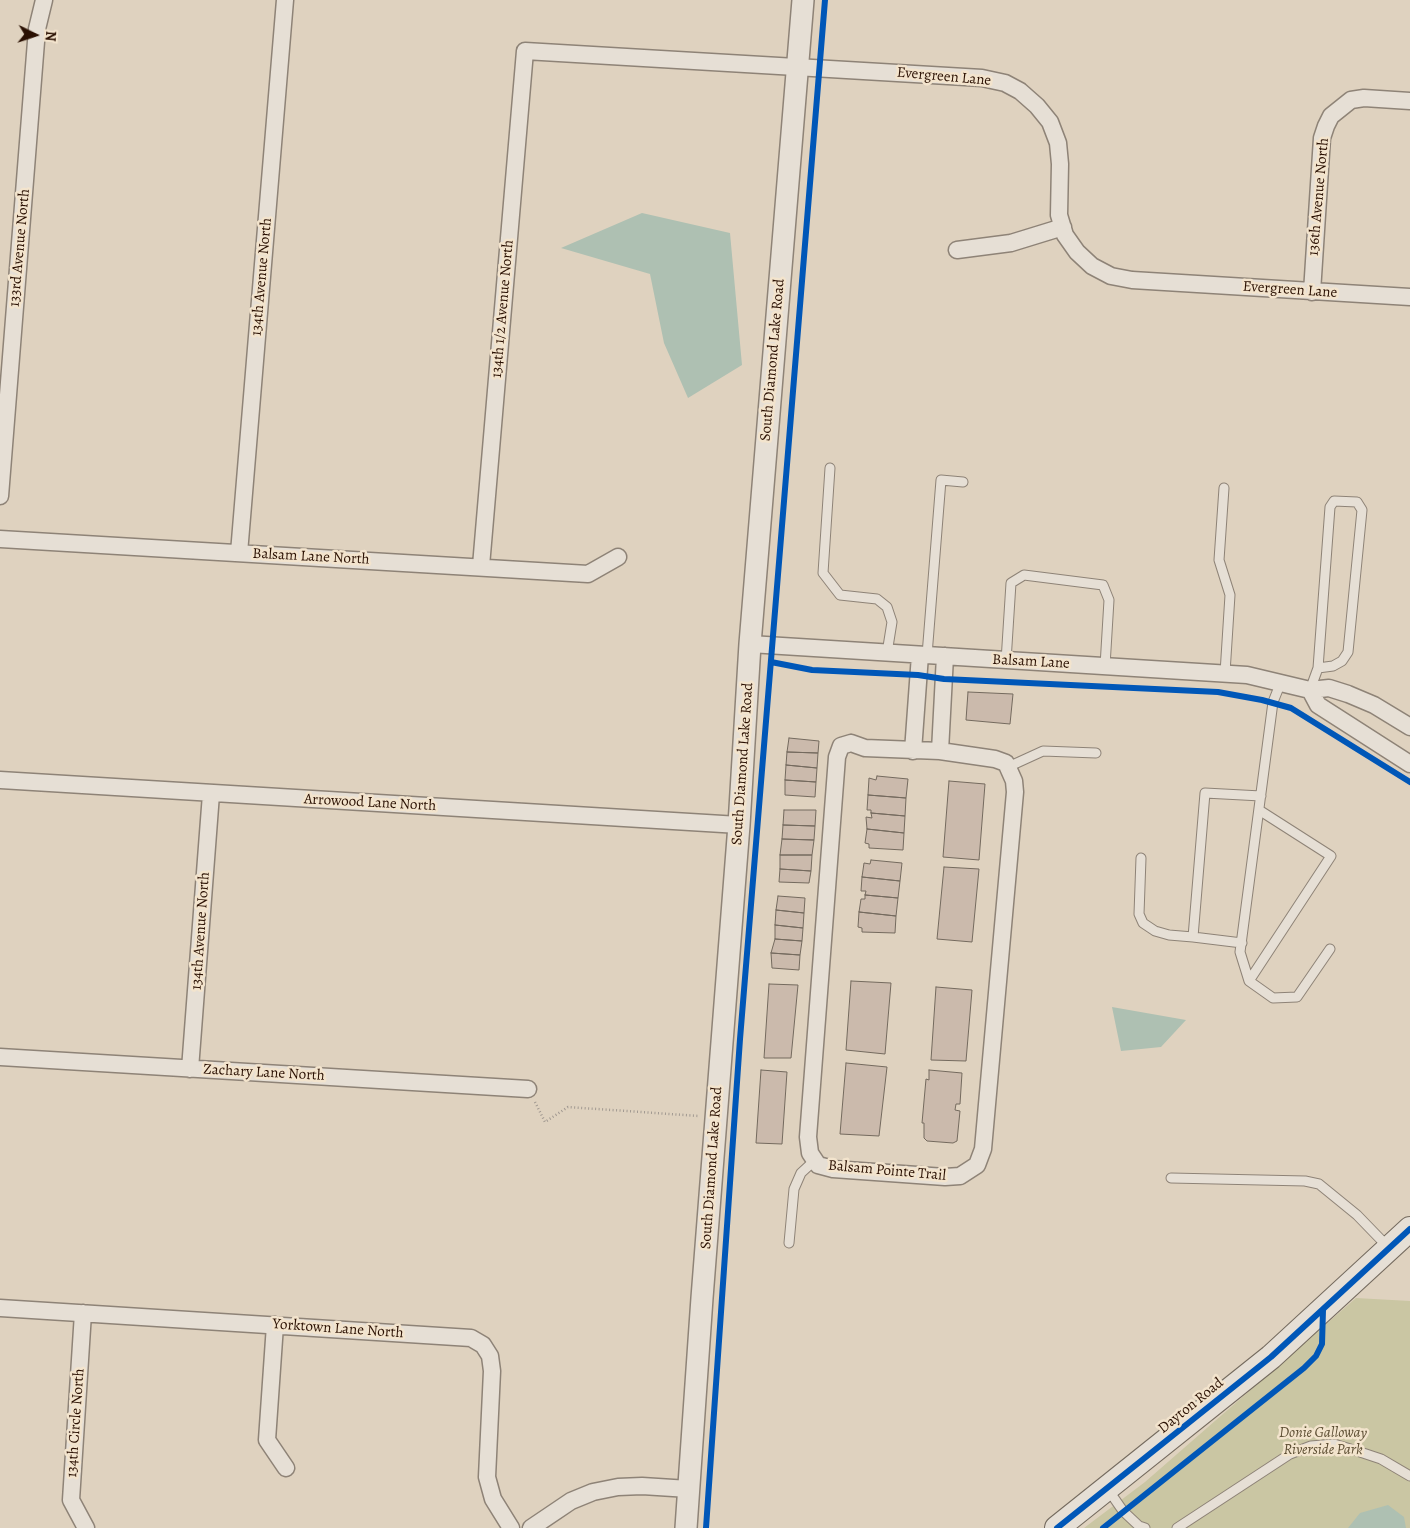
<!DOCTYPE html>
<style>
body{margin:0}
#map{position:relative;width:1410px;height:1528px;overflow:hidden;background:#dfd2bf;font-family:Alegreya,serif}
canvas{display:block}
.north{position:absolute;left:10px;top:10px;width:50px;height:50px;-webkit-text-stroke:4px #f3e4cd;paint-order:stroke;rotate:94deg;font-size:14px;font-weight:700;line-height:20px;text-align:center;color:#2a1002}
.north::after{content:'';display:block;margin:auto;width:18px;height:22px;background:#2a1002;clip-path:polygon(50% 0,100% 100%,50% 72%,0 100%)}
</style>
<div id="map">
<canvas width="1410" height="1528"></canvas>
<div class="north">N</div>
</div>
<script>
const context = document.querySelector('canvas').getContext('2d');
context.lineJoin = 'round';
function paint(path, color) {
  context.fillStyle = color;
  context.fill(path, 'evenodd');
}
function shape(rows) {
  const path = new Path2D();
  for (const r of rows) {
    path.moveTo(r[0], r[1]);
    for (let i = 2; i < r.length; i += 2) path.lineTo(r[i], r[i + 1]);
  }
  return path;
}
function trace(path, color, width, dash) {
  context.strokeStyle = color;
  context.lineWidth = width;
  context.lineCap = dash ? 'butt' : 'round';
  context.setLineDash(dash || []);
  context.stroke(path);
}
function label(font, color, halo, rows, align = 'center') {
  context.font = font + ' Alegreya,serif';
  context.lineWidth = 5;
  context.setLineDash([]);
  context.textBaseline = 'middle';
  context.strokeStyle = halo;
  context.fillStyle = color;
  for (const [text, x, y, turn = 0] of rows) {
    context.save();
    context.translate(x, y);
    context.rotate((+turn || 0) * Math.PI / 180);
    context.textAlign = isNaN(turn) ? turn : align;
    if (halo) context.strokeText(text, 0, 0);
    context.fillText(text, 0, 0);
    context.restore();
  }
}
paint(shape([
 [1356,1298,1410,1301,1410,1528,1084,1528,1145,1482]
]), '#cac6a3');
paint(shape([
 [642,213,730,233,742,365,688,398,664,343,650,274,561,248],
 [1112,1007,1186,1020,1161,1047,1121,1051],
 [1388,1505,1404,1517,1406,1528,1348,1528,1360,1513]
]), '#aec0b2');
const building = shape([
 [968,692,1013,694,1010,724,966,720,968,692],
 [789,738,819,741,818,753,787,752,789,738],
 [787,752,818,753,817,768,786,765,787,752],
 [786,765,817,768,816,782,785,780,786,765],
 [877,776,908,779,906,798,868,795,869,778,876,780,877,776],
 [785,780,816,782,815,797,785,795,785,780],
 [949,781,985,784,979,860,943,857,949,781],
 [868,795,906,798,905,816,871,813,871,810,867,810,868,795],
 [784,810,816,810,815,826,783,825,784,810],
 [871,813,905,816,904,833,867,829,866,817,872,818,871,813],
 [783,825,815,826,814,840,782,839,783,825],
 [867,829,904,833,903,850,869,848,869,844,865,843,867,829],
 [782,839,814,840,812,855,780,855,782,839],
 [780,855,812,855,811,871,780,869,780,855],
 [871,860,902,863,900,881,862,877,864,863,870,864,871,860],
 [944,867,979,869,972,942,937,939,944,867],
 [780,869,811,871,809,883,779,882,780,869],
 [862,877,900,881,898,898,865,895,866,891,861,891,862,877],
 [865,895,898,898,896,916,859,912,861,899,865,899,865,895],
 [778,896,805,898,804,913,776,910,778,896],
 [776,910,804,913,803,928,775,925,776,910],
 [859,912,896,916,895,933,862,932,862,928,858,927,859,912],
 [775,925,803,928,802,941,775,939,775,925],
 [775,939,802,941,800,955,771,953,775,939],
 [771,953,800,955,799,970,772,968,771,953],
 [851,981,891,983,885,1054,846,1050,851,981],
 [769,984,798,985,791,1058,764,1058,769,984],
 [936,987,972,990,966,1061,931,1060,936,987],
 [846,1063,887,1067,879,1136,840,1134,846,1063],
 [761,1070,787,1072,782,1144,756,1143,761,1070],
 [929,1070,962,1073,960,1104,956,1104,955,1110,960,1111,957,1141,953,1143,927,1141,924,1138,924,1123,922,1123,926,1079,929,1080,929,1070]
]);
paint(building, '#cbbaac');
trace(building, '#746a5e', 1);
const service = shape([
 [830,468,823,573,840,595,877,599,887,607,892,622,887,653],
 [1224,488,1219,560,1230,595,1225,673],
 [927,655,941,480,963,482],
 [1006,661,1011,583,1024,575,1103,585,1109,600,1105,666],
 [1281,682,1273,702,1240,952,1249,981,1273,998,1297,997,1330,949],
 [1310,690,1318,668,1330,507,1334,501,1357,502,1362,510,1348,652,1342,661,1333,666,1318,668],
 [1008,767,1043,751,1096,753],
 [1141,858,1139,914,1143,923,1155,931,1169,935,1193,937],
 [1242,943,1193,937,1205,793,1261,796],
 [1249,981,1331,856,1259,810],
 [1171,1178,1305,1181,1319,1184,1357,1215,1388,1247],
 [789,1243,794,1189,801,1173,814,1161],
 [1107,1488,1123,1511,1139,1526,1145,1528],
 [1177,1528,1290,1454,1311,1446,1334,1444,1357,1451,1381,1459,1410,1476]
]);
const minor = shape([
 [957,250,1011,243,1063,227],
 [1312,292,1322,138,1326,126,1331,116,1351,100,1364,98,1410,101],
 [0,496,37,29,44,0],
 [0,539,588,574,618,557],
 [239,553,285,0],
 [481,566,525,51,982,78,1005,83,1020,91,1037,106,1050,122,1058,143,1060,164,1059,215,1065,235,1077,252,1092,266,1111,276,1132,280,1410,297],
 [750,644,1247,675,1310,690,1329,688,1348,694,1374,705,1410,727],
 [1310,690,1318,705,1410,764],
 [851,743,865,748,940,751,995,759,1006,763,1014,781,1015,792,983,1149,977,1165,960,1176,945,1177,833,1169,818,1165,810,1153,808,1137,837,757,841,746,851,743],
 [913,751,920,655],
 [940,751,945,656],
 [0,780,739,825],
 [0,1057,528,1089],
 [190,1069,211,794],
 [0,1308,471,1338,483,1345,490,1356,492,1371,487,1477,493,1499,511,1528],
 [83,1313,71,1500,86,1528],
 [275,1325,267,1440,286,1468],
 [531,1528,571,1501,593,1492,618,1487,642,1486,689,1489]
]);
const tertiary = shape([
 [686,1528,702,1298,739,825,750,644,803,0]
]);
const secondary = shape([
 [1057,1528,1271,1357,1410,1229]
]);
trace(service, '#8e8377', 11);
trace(minor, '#8e8377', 19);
trace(tertiary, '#8e8377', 24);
trace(secondary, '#746a5e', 26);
trace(shape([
 [535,1102,545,1122,568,1107,699,1116]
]), '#a19991', 2.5, [1, 2.5]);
trace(service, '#e6dfd5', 9);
trace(minor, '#e6dfd5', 16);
trace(tertiary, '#e6dfd5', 21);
trace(secondary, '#e6dfd5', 24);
trace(shape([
 [771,662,812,670,918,675,944,679,1218,692,1262,700,1291,708,1410,782],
 [706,1528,740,1039,825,0],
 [1057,1528,1271,1357,1410,1229],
 [1103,1528,1304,1368,1316,1356,1322,1344,1323,1310]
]), '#0057b8', 6);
label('15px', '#2a1002', '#f3e4cd', [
 ["Evergreen Lane",944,77,5],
 ["136th Avenue North",1319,197,-85],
 ["133rd Avenue North",20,248,-85],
 ["134th Avenue North",262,277,-85],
 ["Evergreen Lane",1290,290,4],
 ["134th 1/2 Avenue North",503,309,-85],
 ["South Diamond Lake Road",773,360,-85],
 ["Balsam Lane North",311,557,3],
 ["Balsam Lane",1031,662,3],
 ["South Diamond Lake Road",743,764,-86],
 ["Arrowood Lane North",370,803,3],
 ["134th Avenue North",201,931,-86],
 ["Zachary Lane North",264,1073,3],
 ["South Diamond Lake Road",712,1168,-86],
 ["Balsam Pointe Trail",887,1171,5],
 ["Yorktown Lane North",338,1329,4],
 ["Dayton Road",1191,1406,-39],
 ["134th Circle North",76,1423,-86]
]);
label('italic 15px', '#5c4d32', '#f3e4cd', [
 ["Donie Galloway",1323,1433],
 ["Riverside Park",1323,1450]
]);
</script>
